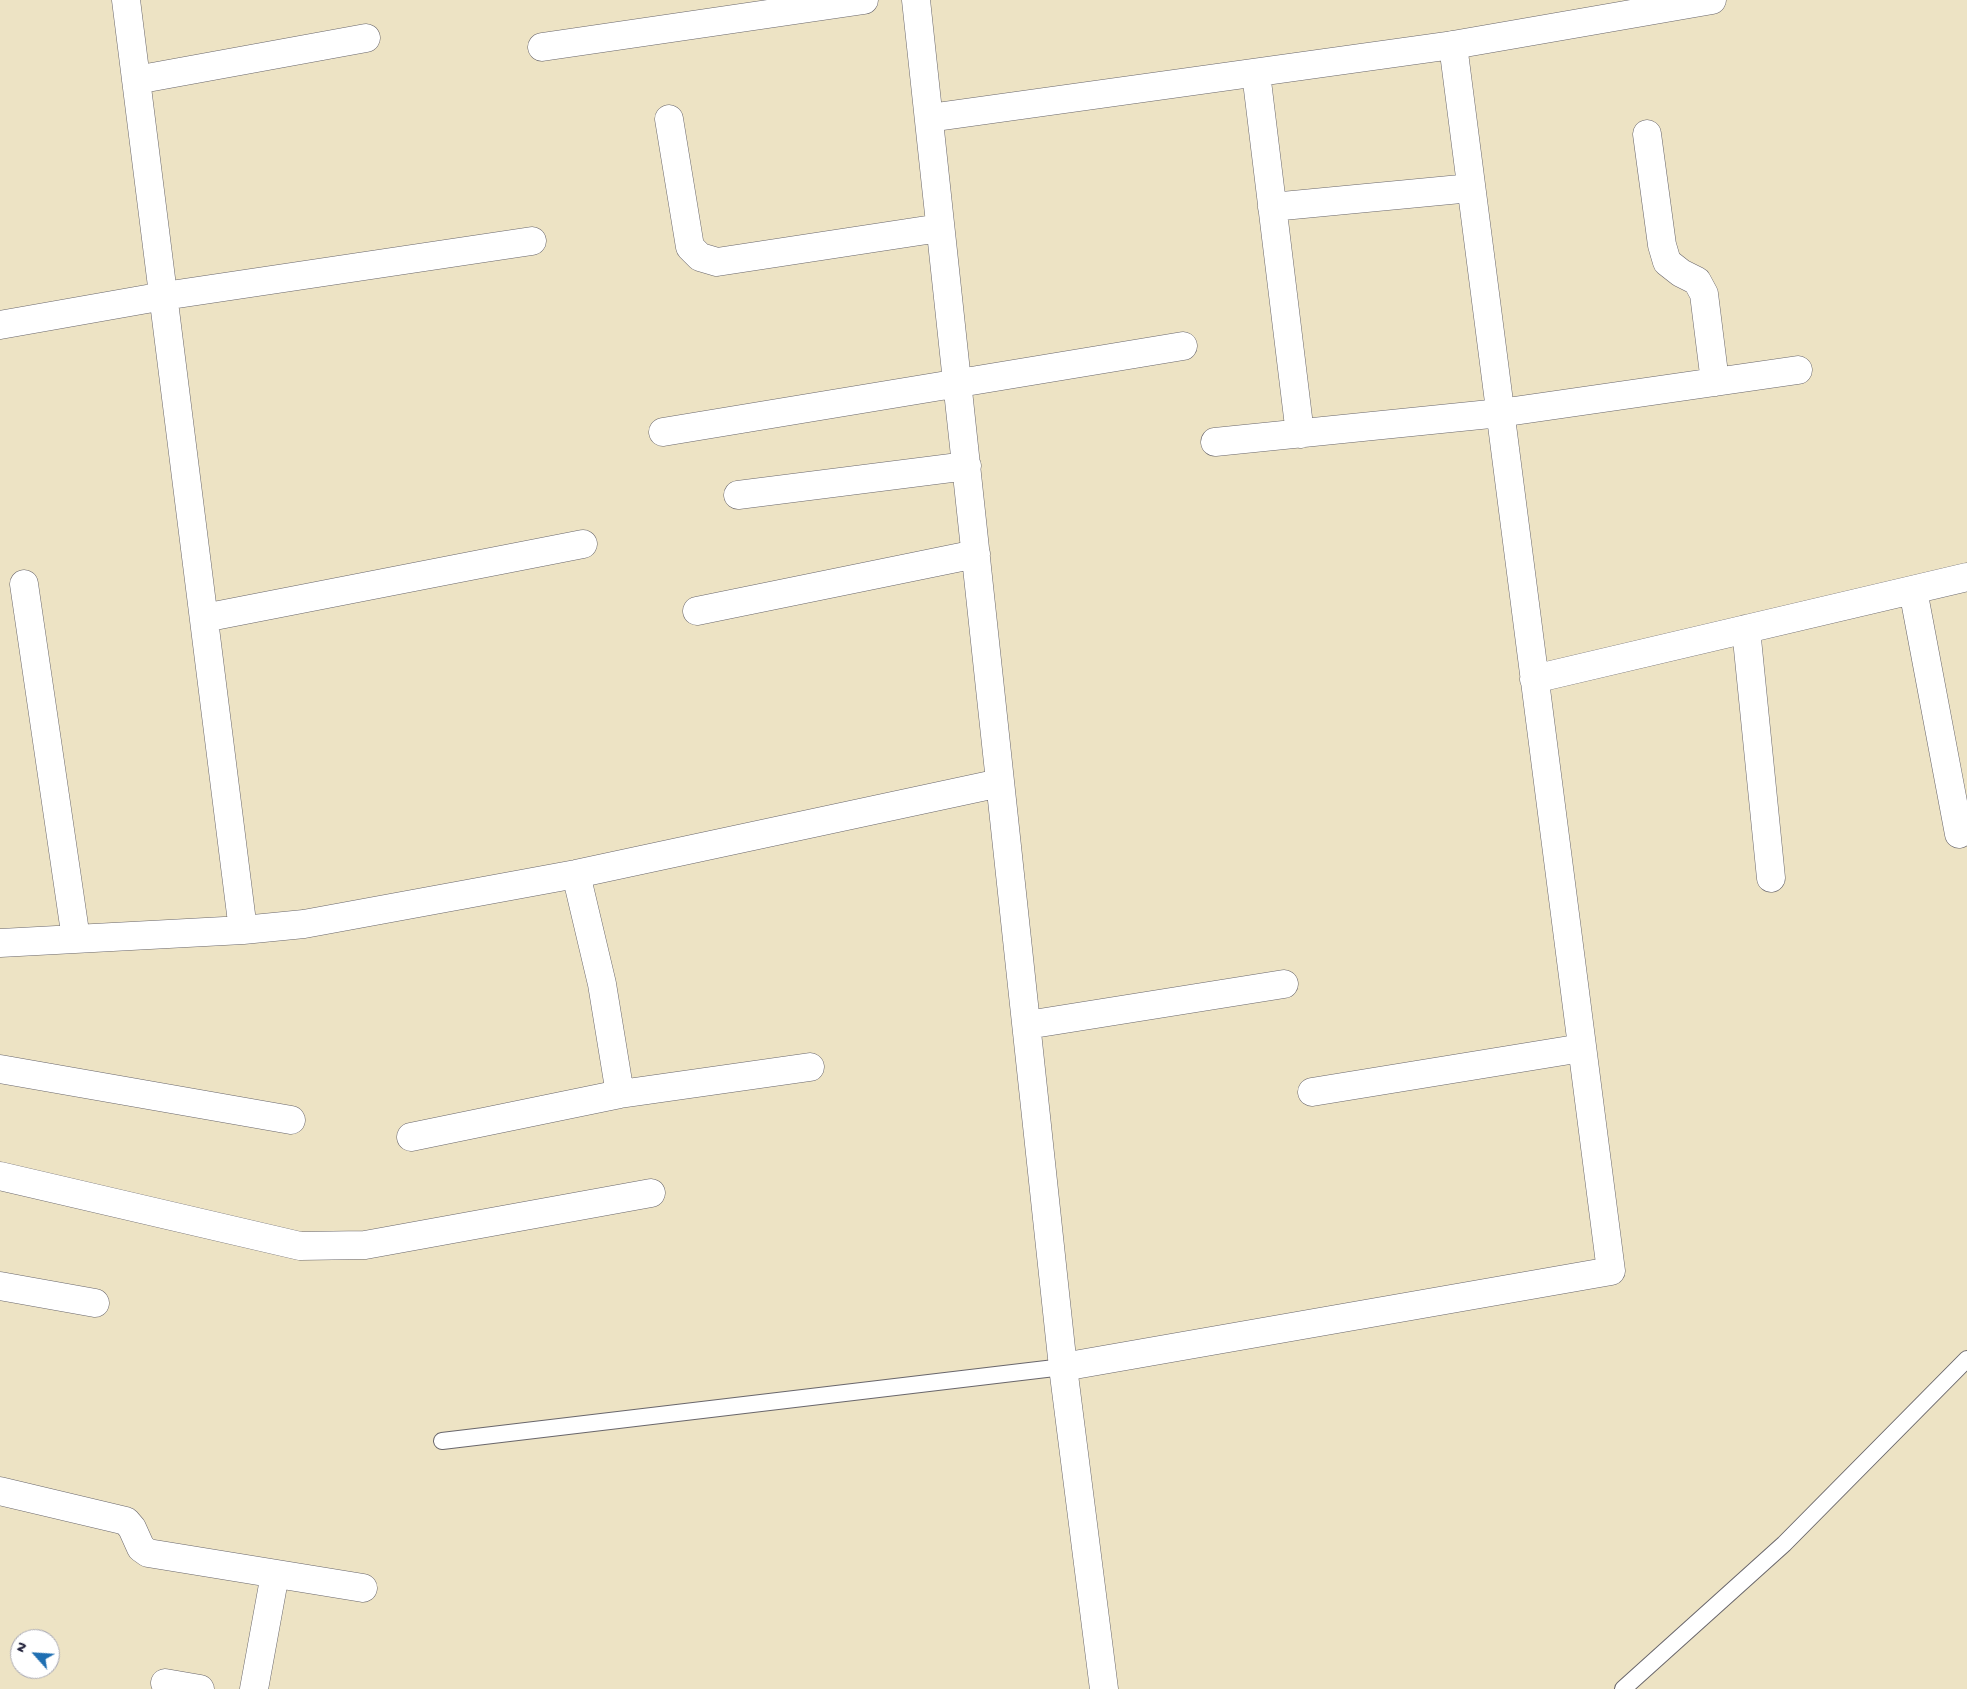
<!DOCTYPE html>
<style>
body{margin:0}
#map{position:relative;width:1967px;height:1689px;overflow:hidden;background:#ede3c4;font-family:"Gochi Hand",sans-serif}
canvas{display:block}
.north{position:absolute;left:10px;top:1629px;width:50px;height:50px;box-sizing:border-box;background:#fff;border:1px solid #a7a7b1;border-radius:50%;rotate:296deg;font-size:14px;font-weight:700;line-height:20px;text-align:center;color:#22223b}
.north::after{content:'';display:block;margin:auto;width:18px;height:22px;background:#1f6fb2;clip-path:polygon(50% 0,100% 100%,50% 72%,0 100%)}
</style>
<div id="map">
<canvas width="1967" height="1689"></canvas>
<div class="north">N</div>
</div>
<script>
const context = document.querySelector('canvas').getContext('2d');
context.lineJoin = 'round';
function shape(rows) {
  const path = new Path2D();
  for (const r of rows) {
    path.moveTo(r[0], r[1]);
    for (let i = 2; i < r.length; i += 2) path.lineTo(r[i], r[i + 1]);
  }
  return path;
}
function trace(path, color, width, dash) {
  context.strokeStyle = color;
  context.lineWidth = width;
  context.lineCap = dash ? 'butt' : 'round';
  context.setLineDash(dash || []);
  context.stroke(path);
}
const lane = shape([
 [442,1441,1063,1367],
 [1623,1689,1784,1544,1967,1359]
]);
const street = shape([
 [126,0,243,930],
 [916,0,1063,1367,1104,1689],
 [542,47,864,0],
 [1256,73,1300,434],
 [136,80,366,38],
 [929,118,1453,45,1712,0],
 [669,119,690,247,700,257,717,262,940,228],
 [1647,134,1662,245,1667,262,1681,273,1697,281,1704,294,1715,382],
 [1272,207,1471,188],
 [0,325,164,296,532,241],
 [663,432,1183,346],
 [1215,442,1500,413,1798,370],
 [738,495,967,466],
 [24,584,76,939],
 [1913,590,1959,834],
 [697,611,976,554],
 [204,618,583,544],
 [1746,629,1771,878],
 [1534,679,1967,577],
 [576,874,602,984,620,1094],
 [0,943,243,930,304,924,576,874,1000,783],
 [1027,1025,1284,984],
 [0,1069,291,1120],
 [1312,1092,1582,1048],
 [411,1137,620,1094,810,1067],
 [0,1176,300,1246,365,1245,651,1193],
 [0,1286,95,1303],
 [1063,1367,1611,1271,1453,45],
 [0,1491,126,1521,132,1528,141,1548,148,1553,363,1588],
 [165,1683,200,1689],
 [254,1689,275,1574]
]);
trace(lane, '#69666b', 18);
trace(street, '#69666b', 29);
trace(lane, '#fff', 16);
trace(street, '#fff', 28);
</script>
